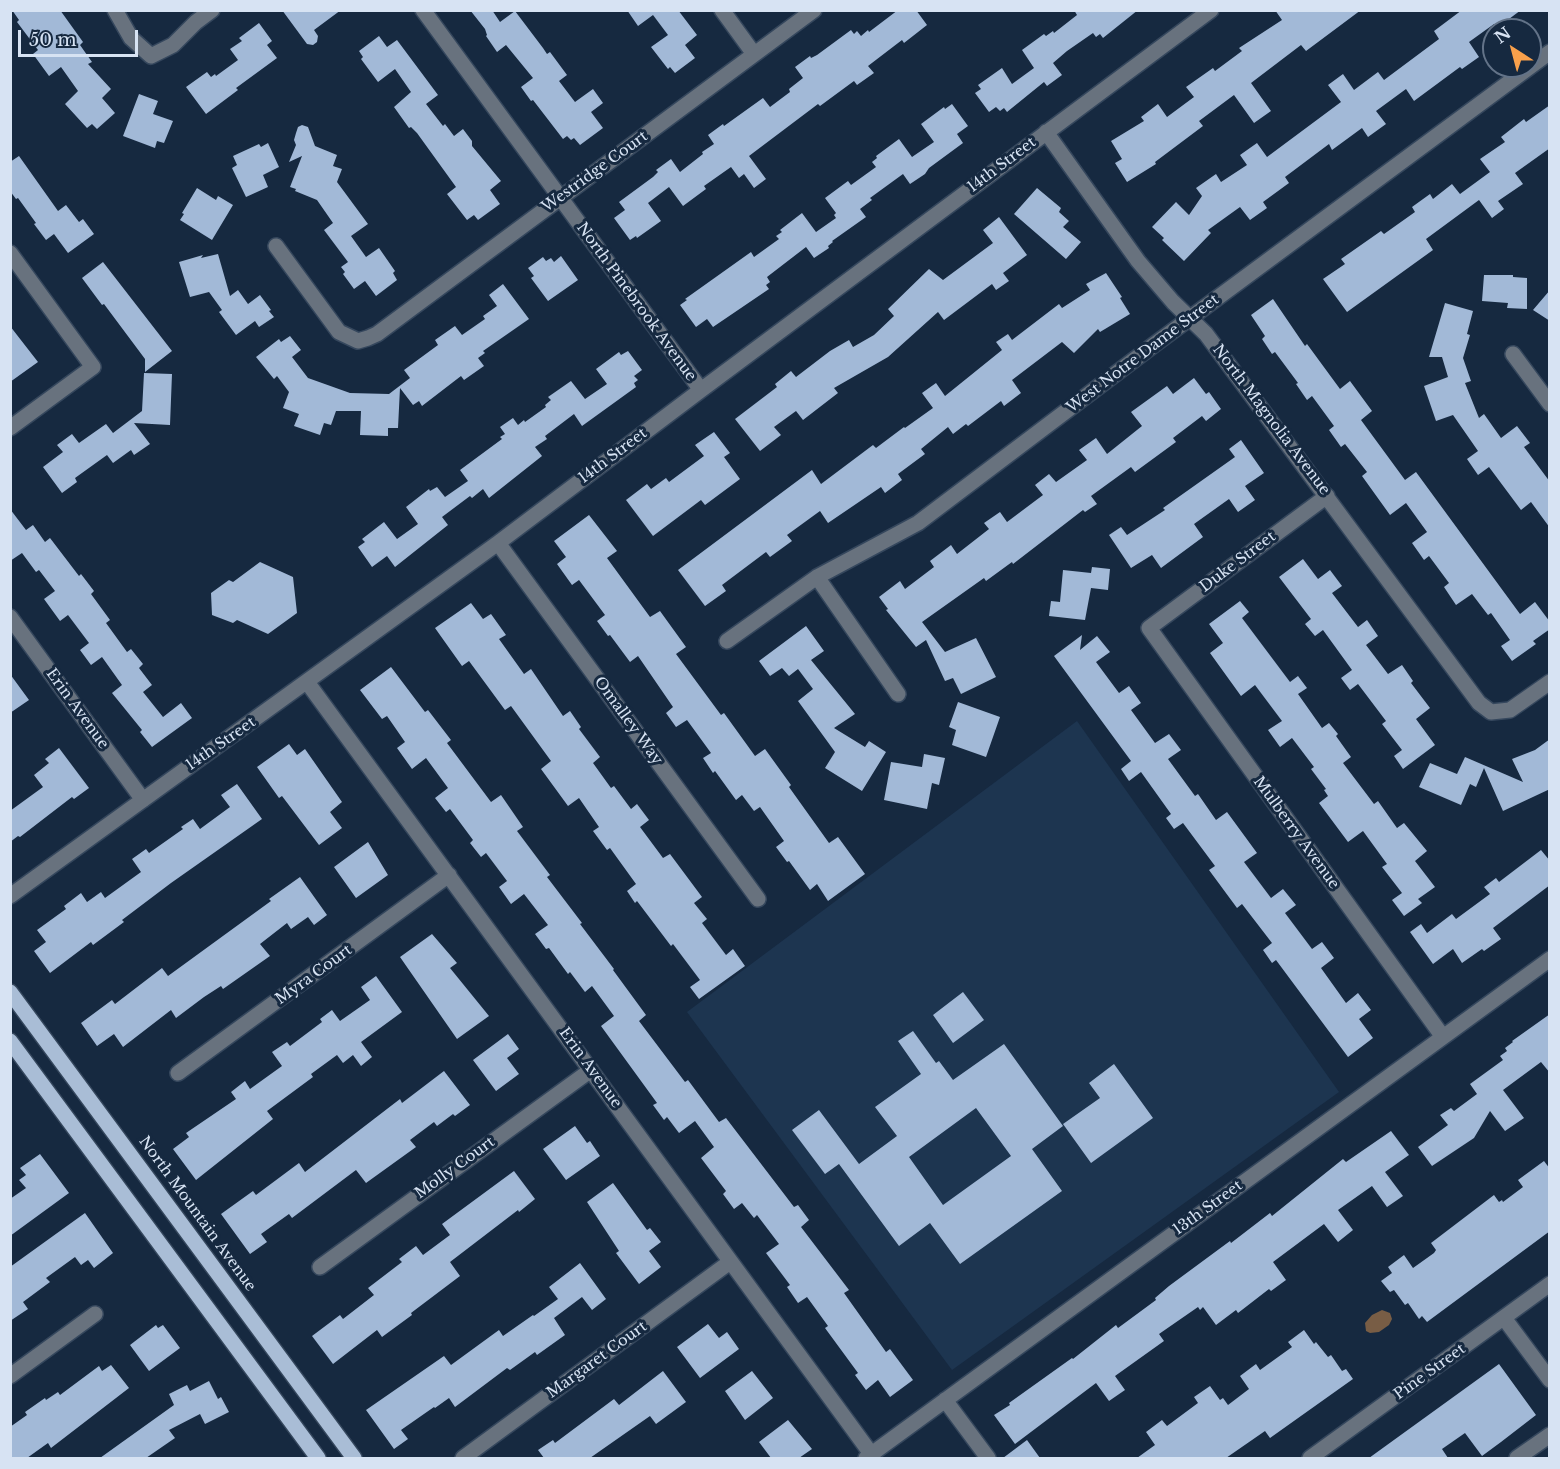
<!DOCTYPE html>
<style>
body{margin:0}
#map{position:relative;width:1560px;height:1469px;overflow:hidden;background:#162940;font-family:"Libre Baskerville",serif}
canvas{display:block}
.frame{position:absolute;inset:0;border:12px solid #d7e3f3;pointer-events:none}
.north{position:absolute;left:1482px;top:18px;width:60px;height:60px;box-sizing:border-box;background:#162940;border:2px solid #637388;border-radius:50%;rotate:324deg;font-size:16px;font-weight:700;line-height:24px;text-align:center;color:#d7e3f3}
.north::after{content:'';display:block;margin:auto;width:21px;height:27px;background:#f8a04b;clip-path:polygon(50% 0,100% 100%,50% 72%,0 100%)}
.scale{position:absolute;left:18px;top:30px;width:120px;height:27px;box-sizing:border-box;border:3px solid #d7e3f3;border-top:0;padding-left:8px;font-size:18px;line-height:21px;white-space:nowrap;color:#d7e3f3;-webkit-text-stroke:4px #162940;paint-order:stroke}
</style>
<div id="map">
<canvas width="1560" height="1469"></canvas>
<div class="frame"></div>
<div class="north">N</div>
<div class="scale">50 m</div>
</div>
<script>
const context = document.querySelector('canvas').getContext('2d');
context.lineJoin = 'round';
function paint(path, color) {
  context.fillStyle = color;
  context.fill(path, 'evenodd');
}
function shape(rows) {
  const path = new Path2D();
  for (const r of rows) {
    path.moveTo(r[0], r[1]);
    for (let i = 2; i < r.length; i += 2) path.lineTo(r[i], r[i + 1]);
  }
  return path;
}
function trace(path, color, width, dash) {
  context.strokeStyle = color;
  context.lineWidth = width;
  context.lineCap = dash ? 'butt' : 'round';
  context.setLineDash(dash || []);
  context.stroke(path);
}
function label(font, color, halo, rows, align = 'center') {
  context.font = font + ' "Libre Baskerville",serif';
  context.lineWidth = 6;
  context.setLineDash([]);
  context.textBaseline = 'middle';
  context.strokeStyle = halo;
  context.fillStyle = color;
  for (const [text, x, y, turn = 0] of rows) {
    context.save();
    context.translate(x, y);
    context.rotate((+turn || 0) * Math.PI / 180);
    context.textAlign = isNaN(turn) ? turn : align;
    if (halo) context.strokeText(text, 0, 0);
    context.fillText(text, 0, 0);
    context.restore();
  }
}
paint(shape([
 [1077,721,1339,1092,952,1370,687,1012]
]), '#1d3550');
paint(shape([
 [1382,1310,1390,1313,1392,1319,1389,1325,1379,1332,1370,1333,1366,1331,1365,1323,1372,1315]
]), '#785d45');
paint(shape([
 [12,10,60,10,83,42,80,45,92,62,88,64,111,89,102,98,115,113,97,129,92,124,87,128,65,104,78,91,61,67,49,76,33,54,38,50,17,22,19,20],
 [282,10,341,10,314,30,318,36,317,42,313,45,307,44],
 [470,10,492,10,500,22,515,11,543,48,547,54,550,52,567,75,559,81,575,102,593,89,603,103,591,112,603,128,580,145,574,138,571,140,567,136,563,139,533,100,531,101,521,87,533,78,506,45,497,52,486,36,487,35,485,29],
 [627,10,678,10,697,35,685,45,695,58,675,73,670,67,668,69,651,47,668,35,653,15,638,26],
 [898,10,916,10,927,25,904,43,902,40,868,66,874,73,857,85,854,81,820,106,818,104,749,156,766,179,754,188,744,174,739,178,731,167,704,186,706,189,683,206,669,187,648,203,661,221,637,238,636,236,630,240,614,218,625,210,619,202,653,177,658,172,656,170,671,159,680,172,703,154,702,152,714,144,708,135,723,124,724,126,763,98,770,107,790,92,789,89,803,78,795,67,810,56,811,58,817,55,851,30,854,34,857,31,861,36,868,30,869,32],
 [1074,10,1138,10,1103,38,1100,34,1096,37,1093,33,1067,51,1053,63,1062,75,1047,86,1044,82,1007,112,1004,108,1000,111,996,107,989,112,975,93,981,89,978,85,1002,68,1012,84,1034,68,1022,50,1044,34,1046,36,1053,31,1054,33,1077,15],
 [1275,10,1361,10,1306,51,1301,45,1251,83,1271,111,1254,123,1234,95,1199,121,1203,126,1155,162,1156,164,1127,182,1115,163,1122,159,1111,141,1144,121,1141,117,1158,104,1167,117,1194,97,1186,87,1213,68,1215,71,1242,51,1239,48,1282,20],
 [1462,10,1521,10,1497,28,1494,24,1469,42,1479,57,1462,69,1460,67,1414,101,1406,89,1376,111,1386,124,1368,137,1362,128,1332,150,1329,144,1285,177,1289,183,1263,202,1267,208,1250,220,1240,207,1208,230,1211,233,1184,261,1162,240,1164,238,1152,227,1176,202,1189,215,1202,196,1196,188,1216,174,1221,182,1247,165,1240,155,1257,143,1267,157,1341,102,1328,85,1343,74,1354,90,1378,72,1384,80,1439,39,1434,31],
 [259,23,272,41,267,45,277,58,236,88,238,90,206,114,186,87,207,72,211,77,215,74,216,76,238,60,230,49,242,41,239,38],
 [379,36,387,47,397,40,438,95,426,104,443,126,445,124,454,136,463,129,472,141,472,146,501,181,490,190,500,204,478,220,474,215,467,220,447,194,456,187,417,133,411,127,409,128,394,107,411,92,395,69,378,82,361,59,363,57,359,51],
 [139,94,158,101,153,114,173,121,164,143,157,141,155,148,123,136],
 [952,104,968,126,957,134,963,143,929,168,925,174,910,184,903,174,870,198,872,200,860,209,866,217,832,241,833,242,828,246,829,248,814,258,806,247,767,277,770,282,766,285,769,289,713,327,707,319,696,327,680,305,687,300,685,299,751,252,754,257,779,239,776,236,782,232,780,230,802,213,816,232,836,218,834,215,836,213,825,198,848,181,851,185,876,167,872,162,877,158,876,156,899,139,912,157,934,142,921,124,944,107,945,109],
 [1550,105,1550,148,1515,173,1523,184,1498,201,1504,209,1492,218,1479,200,1426,239,1433,250,1347,312,1323,279,1345,264,1341,259,1381,231,1384,234,1415,212,1412,207,1430,194,1433,199,1452,184,1460,194,1490,172,1480,159,1505,142,1501,137,1524,119,1526,122],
 [302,125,308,127,315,146,337,155,333,166,342,169,337,182,368,224,351,236,366,257,379,248,395,271,393,273,397,280,376,296,365,281,354,289,343,274,345,272,341,267,348,262,324,230,333,223,317,200,295,191,296,189,290,187,302,156,289,162,296,145,294,140,296,133,298,127],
 [268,143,279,167,263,175,268,187,246,197,232,168,237,165,233,156,259,144,261,147],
 [19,156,58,211,66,205,79,222,83,219,94,234,68,253,54,234,46,240,34,224,36,223,18,198,16,199,10,191,10,162],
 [197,188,216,200,218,196,233,205,212,240,180,220,184,214,182,213],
 [1037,188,1061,208,1059,212,1069,221,1063,227,1081,242,1066,259,1014,214],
 [999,217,1027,255,1003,273,1009,281,996,290,992,284,944,320,938,312,888,357,834,388,838,393,803,420,796,411,774,427,781,435,760,451,735,419,777,387,775,384,791,371,796,377,830,351,849,340,853,347,874,335,894,316,888,309,929,269,943,280,993,243,983,230],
 [218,254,230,296,238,290,248,304,260,295,271,310,269,311,274,317,259,327,255,321,236,335,219,312,222,310,209,292,190,297,179,262,203,255,201,258],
 [561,256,578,280,548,301,531,278,534,276,528,268,543,257,546,261,551,258,554,262],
 [103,262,172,351,145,372,145,359,104,304,102,305,82,278],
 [1106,273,1122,297,1120,298,1130,314,1100,332,1098,329,1074,353,1062,342,1012,380,1021,393,1004,406,1001,401,968,426,966,424,953,434,948,427,921,449,925,454,898,474,902,480,885,493,881,487,828,523,820,511,787,535,792,541,770,557,766,552,722,585,726,591,705,606,678,570,812,470,821,484,873,445,876,448,904,427,905,428,933,408,922,393,936,383,945,396,1002,350,996,342,1008,334,1012,340,1059,304,1062,308,1090,290,1086,284],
 [1484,275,1513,275,1513,277,1527,278,1527,309,1507,308,1508,303,1482,301],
 [503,284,529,319,483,351,485,353,478,358,484,366,464,380,461,376,422,406,419,401,413,405,400,388,398,428,388,428,388,436,360,435,361,411,336,411,331,425,324,423,320,435,294,426,299,414,283,408,289,392,277,376,274,379,256,357,279,339,281,342,290,336,301,350,292,357,308,378,350,393,389,394,410,378,404,370,438,345,435,340,455,326,462,335,485,319,483,316,497,306,489,295],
 [1550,290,1550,321,1533,310],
 [1273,299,1305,346,1307,344,1340,389,1350,381,1372,411,1361,420,1405,480,1416,472,1520,614,1535,602,1550,622,1550,629,1533,641,1536,644,1512,661,1501,646,1510,640,1491,613,1488,615,1472,594,1456,605,1444,587,1449,583,1429,556,1424,560,1412,543,1427,532,1406,503,1390,515,1362,476,1367,472,1345,444,1341,447,1329,430,1334,426,1312,396,1307,400,1296,384,1298,383,1275,352,1272,354,1262,339,1265,336,1251,315],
 [1445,303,1473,311,1467,334,1470,335,1463,358,1471,381,1465,383,1479,418,1484,414,1501,438,1517,426,1530,443,1524,447,1550,482,1550,528,1531,502,1521,510,1489,467,1478,475,1467,459,1478,451,1453,415,1436,421,1424,386,1448,377,1442,357,1429,357],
 [10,326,38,362,10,382],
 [628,351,642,370,634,376,638,380,634,383,636,387,582,426,574,414,545,436,547,439,535,447,542,456,489,498,483,489,472,498,470,496,442,517,448,525,395,567,387,556,372,567,358,547,365,542,362,539,384,522,397,539,418,524,406,507,429,489,430,491,437,487,445,497,468,481,460,470,502,439,500,437,505,434,500,427,513,418,518,425,524,420,525,422,546,407,545,405,551,400,548,397,571,381,585,399,607,384,596,369,619,352,621,355],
 [144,373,172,374,170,425,134,423,150,444,134,455,131,450,113,463,107,455,75,478,77,482,62,493,43,467,63,452,57,445,72,434,79,443,106,424,113,433,142,411],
 [1194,378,1206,394,1209,392,1221,409,1206,421,1202,416,1173,438,1176,442,1135,472,1131,467,1091,496,1097,504,1085,512,1083,510,1013,564,1012,562,986,581,984,578,922,622,945,652,976,638,996,677,961,694,953,678,945,681,926,640,916,647,886,610,888,609,879,597,900,581,905,589,934,567,930,561,951,545,957,554,989,529,984,523,1000,512,1007,522,1043,495,1035,485,1049,474,1056,482,1087,460,1079,450,1096,438,1107,454,1142,426,1131,412,1167,386,1173,394],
 [714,432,730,453,724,457,740,479,705,505,701,500,653,536,626,500,647,484,651,489,666,478,669,482,704,456,695,445],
 [1241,440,1264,473,1245,486,1255,500,1238,512,1229,499,1194,524,1203,537,1161,568,1152,555,1131,568,1109,535,1121,527,1127,535,1165,510,1163,508,1235,457,1229,449],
 [10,509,26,530,33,525,45,542,50,538,79,576,81,574,94,591,91,594,110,620,106,623,127,652,131,649,143,664,139,668,152,685,143,692,163,717,181,703,192,718,152,747,140,732,142,730,112,693,122,685,102,657,91,665,80,650,89,643,68,615,60,621,44,599,55,591,39,570,36,572,22,553,10,561],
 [589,515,617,551,607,558,650,617,660,611,686,647,676,654,721,715,724,713,755,756,765,749,791,785,789,787,829,843,838,837,865,874,828,901,817,884,810,890,789,861,787,862,776,847,784,841,760,807,754,811,742,795,736,800,715,771,713,773,703,758,711,753,687,720,676,727,666,713,673,707,638,656,630,662,610,635,608,636,597,621,605,615,579,580,572,585,557,564,566,557,554,541],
 [1303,559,1318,579,1330,570,1342,586,1332,593,1358,627,1367,620,1378,636,1366,645,1388,674,1402,665,1413,681,1411,683,1430,708,1416,719,1435,745,1403,769,1394,756,1402,750,1382,724,1386,721,1358,684,1350,690,1341,678,1352,670,1323,630,1315,636,1305,624,1311,619,1279,577],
 [260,562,293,577,297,613,268,634,237,620,233,623,212,615,211,593,229,580,233,582],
 [1092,567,1110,569,1108,590,1091,588,1085,620,1049,616,1051,601,1060,602,1063,570,1091,573],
 [1240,601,1249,612,1242,618,1290,682,1298,676,1307,688,1298,694,1322,728,1329,723,1338,734,1336,736,1351,757,1343,763,1374,804,1378,801,1397,828,1404,823,1427,851,1415,861,1435,887,1418,899,1422,903,1404,916,1392,900,1402,893,1382,867,1387,864,1363,831,1348,842,1319,803,1328,796,1324,790,1326,789,1311,769,1314,767,1292,738,1280,747,1268,730,1282,721,1255,685,1241,696,1210,653,1223,643,1209,624],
 [471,603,483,619,491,614,506,635,499,639,524,674,531,669,563,716,570,711,581,727,579,729,600,757,593,763,611,788,614,786,631,809,637,804,649,820,640,827,663,858,670,854,702,897,694,903,707,919,702,923,726,955,733,949,745,966,699,999,690,987,700,980,673,944,671,946,637,901,635,903,627,891,636,884,610,848,607,850,593,831,599,827,579,798,568,806,541,769,551,761,511,706,505,710,469,661,462,666,435,628],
 [806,626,824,651,811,660,855,714,834,728,865,747,869,741,886,752,862,791,825,768,835,752,798,701,813,689,798,669,789,676,782,668,770,676,759,661],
 [1082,635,1080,650,1097,636,1110,652,1096,662,1119,693,1129,686,1141,703,1131,710,1155,743,1169,734,1181,750,1168,759,1195,796,1198,794,1216,820,1227,812,1257,853,1244,862,1271,898,1283,889,1296,905,1285,913,1312,949,1322,942,1334,958,1321,968,1346,1003,1358,993,1371,1010,1359,1019,1373,1038,1348,1057,1276,960,1272,963,1263,950,1272,943,1242,904,1237,908,1209,870,1215,866,1183,823,1174,829,1166,818,1171,814,1141,772,1129,781,1121,769,1131,761,1054,656],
 [391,667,425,712,428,710,451,740,447,743,491,802,501,795,523,827,517,831,550,875,547,877,582,923,580,924,614,969,613,970,646,1015,639,1021,685,1082,688,1080,719,1122,726,1118,794,1207,798,1205,809,1220,801,1227,849,1290,844,1293,886,1352,890,1349,913,1380,890,1397,878,1380,866,1390,855,1375,858,1373,825,1328,828,1326,807,1297,798,1303,787,1287,790,1285,766,1253,779,1244,757,1215,754,1218,742,1203,734,1209,723,1194,726,1191,701,1158,714,1147,695,1121,679,1133,667,1117,664,1120,653,1105,657,1103,601,1026,614,1016,592,986,585,992,570,972,568,974,549,948,546,949,535,934,548,925,524,894,511,904,499,887,507,881,486,853,481,857,470,843,473,840,450,809,446,812,435,798,448,788,426,758,412,769,397,748,405,742,387,716,382,719,360,690],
 [10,674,29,700,10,713],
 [958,702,1000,717,986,757,952,745,956,730,949,727],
 [1550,739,1550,789,1503,811,1484,768,1476,787,1470,784,1461,805,1419,787,1430,763,1457,774,1465,757,1523,782,1512,759,1535,750],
 [289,744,297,755,305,749,342,802,330,812,342,828,319,845,282,796,279,798,257,767],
 [59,748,89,788,74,799,72,797,20,837,18,836,10,842,10,811,43,787,34,775,49,763,45,759],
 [924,754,945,758,939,785,932,783,927,809,884,800,891,762,922,767],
 [237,784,262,819,171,883,122,920,124,922,93,945,91,942,50,973,34,951,46,942,37,930,66,909,64,906,81,893,87,902,101,892,105,898,141,872,132,859,146,849,149,853,183,829,181,827,193,819,200,829,230,807,221,795],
 [368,842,388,875,356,898,334,867],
 [1541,850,1550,861,1550,885,1493,928,1501,939,1484,951,1482,949,1462,963,1453,949,1433,964,1410,932,1421,924,1427,933,1452,914,1456,919,1490,894,1484,887,1496,878,1499,882],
 [300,877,327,915,314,925,308,917,291,929,287,923,260,944,270,956,223,989,221,986,204,997,176,1018,171,1010,123,1047,114,1034,97,1046,81,1023,112,1000,115,1004,162,968,168,976,271,901,269,899],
 [432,934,457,963,450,968,489,1016,457,1039,400,957],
 [376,976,402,1012,361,1042,372,1057,361,1066,353,1055,343,1063,337,1055,311,1074,313,1077,267,1111,273,1119,196,1180,173,1149,189,1137,186,1133,236,1099,231,1092,245,1081,250,1089,282,1066,272,1052,287,1042,290,1046,322,1022,320,1019,332,1010,340,1021,370,1000,361,987],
 [963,992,984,1020,953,1043,933,1015],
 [1550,1014,1550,1073,1541,1062,1503,1090,1524,1118,1505,1131,1490,1111,1474,1138,1432,1166,1418,1147,1448,1125,1440,1115,1451,1108,1454,1111,1477,1094,1470,1084,1503,1060,1500,1056,1507,1051,1505,1048,1513,1042,1512,1041],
 [913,1031,936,1063,939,1061,953,1080,1004,1044,1063,1126,1032,1149,1062,1191,960,1264,930,1223,899,1246,839,1164,825,1174,792,1130,819,1110,859,1164,897,1136,875,1107,921,1074,898,1041],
 [976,1108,1011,1156,943,1205,909,1157],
 [508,1034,519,1049,507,1058,519,1074,496,1091,473,1060],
 [1114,1064,1153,1118,1091,1163,1063,1124,1100,1098,1089,1083],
 [444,1071,470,1105,455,1116,453,1114,437,1126,434,1122,410,1140,416,1147,366,1183,356,1170,292,1218,289,1214,261,1234,267,1242,250,1254,221,1214,253,1191,256,1195,299,1163,305,1172,400,1099,402,1103],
 [575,1126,587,1143,590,1141,600,1156,566,1180,543,1149],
 [1391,1131,1409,1155,1385,1172,1403,1196,1387,1207,1372,1186,1338,1210,1353,1230,1338,1242,1324,1224,1273,1262,1286,1280,1271,1291,1269,1289,1238,1313,1236,1310,1216,1325,1203,1307,1200,1310,1198,1307,1159,1334,1164,1341,1115,1376,1125,1390,1109,1401,1096,1383,1015,1444,994,1415,1010,1405,1009,1403,1072,1358,1073,1359,1116,1325,1118,1328,1156,1300,1155,1298,1169,1286,1230,1241,1231,1243,1270,1213,1272,1216,1343,1159,1346,1162],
 [40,1154,69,1193,10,1236,10,1199,26,1188,19,1180,26,1175,20,1168],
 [1544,1161,1550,1169,1550,1231,1427,1322,1422,1316,1419,1319,1408,1303,1405,1305,1394,1290,1390,1292,1381,1281,1392,1273,1388,1267,1404,1255,1413,1268,1434,1253,1436,1250,1431,1243,1494,1195,1499,1202,1502,1200,1503,1202,1523,1187,1518,1180],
 [514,1171,535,1199,519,1212,518,1210,450,1262,460,1276,411,1313,412,1315,382,1337,377,1330,333,1364,312,1336,340,1315,343,1319,374,1295,368,1288,402,1262,399,1259,416,1246,423,1255,450,1235,442,1224],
 [613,1183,647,1230,650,1228,661,1242,649,1251,661,1267,639,1284,616,1253,619,1251,587,1202],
 [85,1213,113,1253,94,1268,88,1260,81,1265,75,1257,46,1278,50,1282,23,1302,28,1309,10,1321,10,1267],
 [580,1263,606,1299,592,1310,582,1297,554,1318,565,1335,537,1355,535,1352,510,1370,507,1368,455,1407,449,1398,435,1408,434,1407,401,1430,408,1439,394,1449,366,1410,444,1356,451,1365,499,1330,503,1336,533,1315,534,1316,558,1299,549,1287],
 [708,1324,719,1338,727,1332,739,1349,700,1378,677,1347],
 [156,1325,158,1328,163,1325,180,1348,149,1371,130,1345],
 [1304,1330,1314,1344,1316,1342,1328,1357,1331,1355,1342,1371,1346,1369,1353,1379,1270,1438,1265,1431,1226,1458,1137,1458,1155,1445,1146,1432,1162,1420,1167,1426,1198,1403,1194,1397,1210,1386,1220,1400,1223,1398,1228,1405,1249,1389,1240,1376,1256,1364,1260,1370,1292,1347,1288,1342],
 [1499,1364,1536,1415,1501,1442,1482,1456,1465,1433,1442,1449,1448,1458,1369,1458],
 [111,1365,129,1388,51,1448,48,1443,27,1458,10,1458,10,1427,27,1415,25,1412,45,1398,46,1400,58,1392,60,1395,99,1366,102,1371],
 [663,1371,686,1402,656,1424,650,1416,590,1458,544,1458,538,1450,553,1440,555,1443,614,1399,619,1405],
 [752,1371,773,1398,745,1420,725,1391],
 [209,1381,218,1399,221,1397,229,1412,205,1424,200,1414,169,1430,175,1438,146,1458,100,1458,174,1405,169,1394,187,1385,190,1391],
 [788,1420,812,1449,799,1458,771,1458,759,1442],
 [1027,1440,1040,1458,1003,1458]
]), '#a2b9d7');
const minor = shape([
 [115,10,131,38,151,56,173,45,196,22,212,10],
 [423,10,701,390],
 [722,10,754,54],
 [1046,132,1138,261,1173,302,1206,334,1479,703,1491,712,1510,710,1550,682],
 [276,246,339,332,358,341,368,338,377,334,814,10],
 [10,253,93,367,10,428],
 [1513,354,1550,404],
 [1327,496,1149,628,1443,1037],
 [498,543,758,899],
 [817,577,898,694],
 [10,617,143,800],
 [727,641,817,577,918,523,1155,344,1550,52],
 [307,682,872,1455],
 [10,896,498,543,701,390,1211,10],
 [178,1073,449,875],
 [320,1267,591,1070],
 [1504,1318,1550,1380],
 [10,1376,95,1314],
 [945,1400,988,1458],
 [463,1458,730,1262],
 [866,1458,1550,959],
 [1310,1458,1550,1284],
 [1517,1458,1550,1435]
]);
const major = shape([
 [10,992,354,1458],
 [10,1041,318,1458]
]);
trace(minor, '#35475d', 18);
trace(major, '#35475d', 18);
trace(minor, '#68727e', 15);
trace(major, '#a9bdd6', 15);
label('15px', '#d7e3f3', '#162940', [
 ["14th Street",1002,165,-37],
 ["Westridge Court",595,172,-36],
 ["North Pinebrook Avenue",636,302,54],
 ["West Notre Dame Street",1143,354,-37],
 ["North Magnolia Avenue",1271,420,53],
 ["14th Street",613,456,-37],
 ["Duke Street",1238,562,-37],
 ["Erin Avenue",77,709,54],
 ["Omalley Way",628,721,54],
 ["14th Street",221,744,-35],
 ["Mulberry Avenue",1296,833,54],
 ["Myra Court",314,975,-36],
 ["Erin Avenue",590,1068,54],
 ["Molly Court",455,1168,-36],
 ["13th Street",1208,1208,-36],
 ["North Mountain Avenue",197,1214,54],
 ["Margaret Court",597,1360,-36],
 ["Pine Street",1430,1372,-36]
]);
</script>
